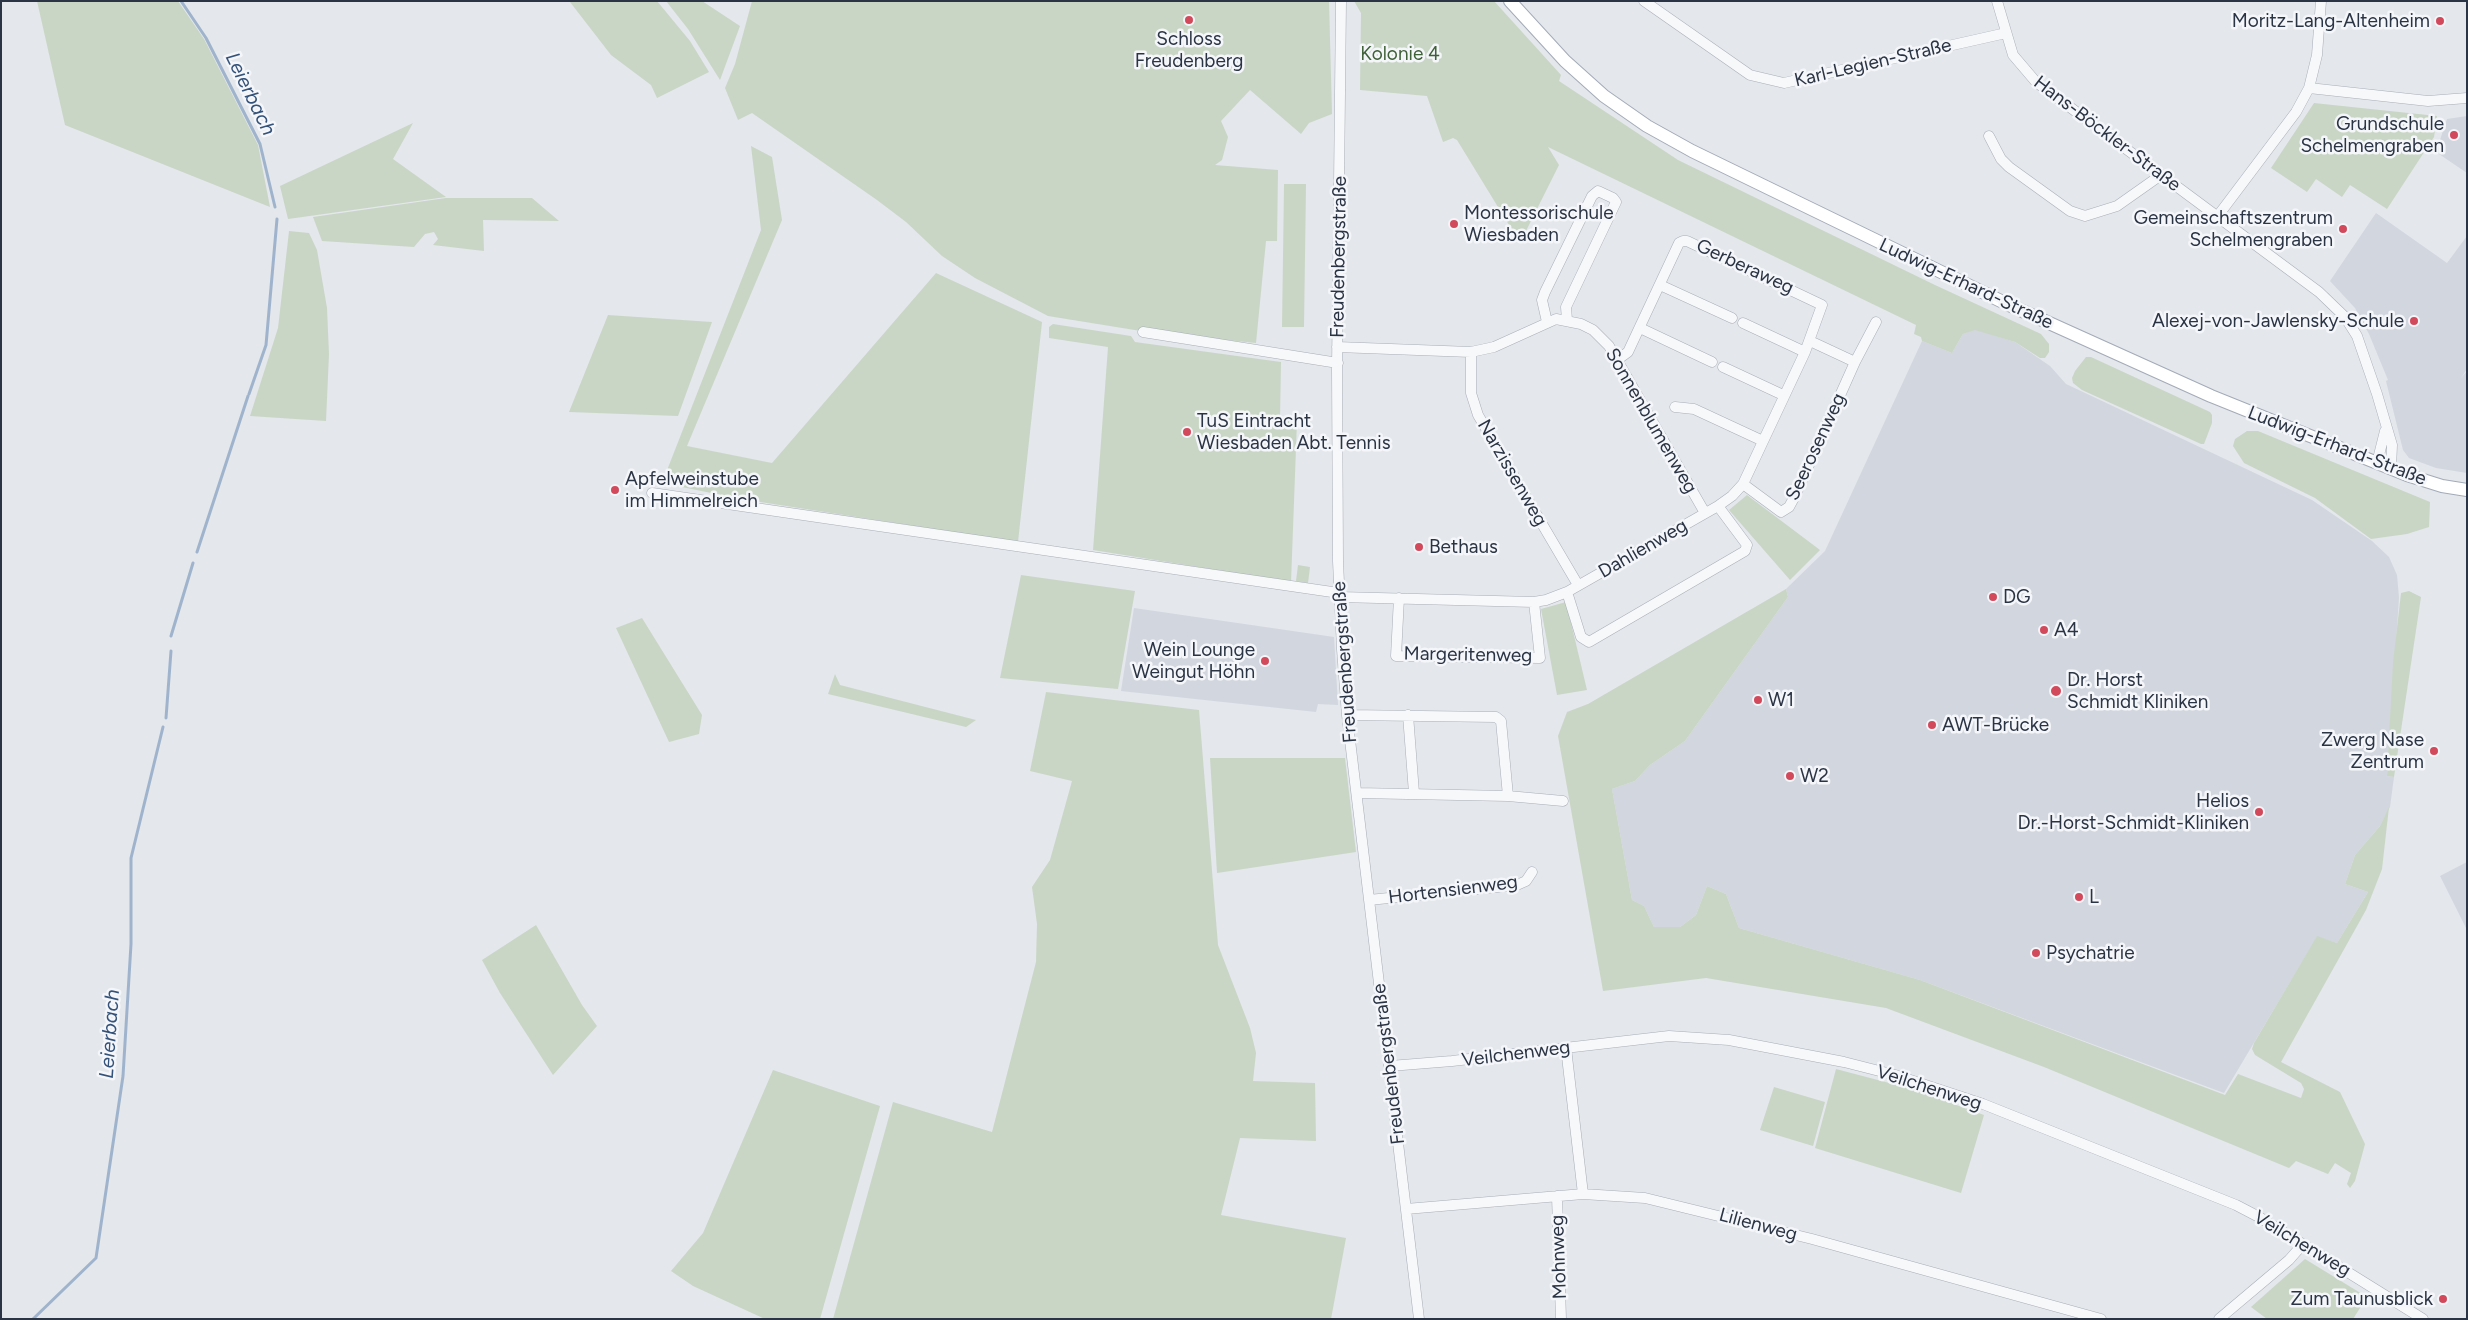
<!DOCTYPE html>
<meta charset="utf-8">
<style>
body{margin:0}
#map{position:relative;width:2468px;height:1320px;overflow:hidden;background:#e4e7ec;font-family:Figtree,sans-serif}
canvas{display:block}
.frame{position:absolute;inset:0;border:2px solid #2b3445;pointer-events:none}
</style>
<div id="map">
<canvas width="2468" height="1320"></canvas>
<div class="frame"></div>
</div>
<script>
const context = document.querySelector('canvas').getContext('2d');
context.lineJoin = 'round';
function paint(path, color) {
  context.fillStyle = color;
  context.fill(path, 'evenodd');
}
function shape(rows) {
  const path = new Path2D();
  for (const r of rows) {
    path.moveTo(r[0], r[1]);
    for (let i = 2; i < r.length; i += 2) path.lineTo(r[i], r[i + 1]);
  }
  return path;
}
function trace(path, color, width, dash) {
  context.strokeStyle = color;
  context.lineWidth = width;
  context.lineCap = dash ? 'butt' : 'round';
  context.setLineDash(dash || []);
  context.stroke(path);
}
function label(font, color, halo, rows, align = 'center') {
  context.font = font + ' Figtree,sans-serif';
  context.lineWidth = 5;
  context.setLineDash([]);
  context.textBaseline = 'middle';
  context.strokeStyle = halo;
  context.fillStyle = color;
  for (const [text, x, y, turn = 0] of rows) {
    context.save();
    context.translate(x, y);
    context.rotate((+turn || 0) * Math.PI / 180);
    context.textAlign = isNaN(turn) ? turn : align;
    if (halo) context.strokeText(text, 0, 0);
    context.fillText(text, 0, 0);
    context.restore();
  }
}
paint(shape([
 [2467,116,2467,173,2436,152,2447,119],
 [2376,213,2447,263,2467,236,2467,369,2461,378,2467,371,2467,473,2436,468,2409,458,2403,450,2386,381,2388,380,2369,334,2355,308,2330,281],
 [1975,329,2015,342,2050,366,2066,384,2312,500,2372,541,2389,557,2397,575,2399,598,2387,776,2394,777,2390,807,2380,826,2355,855,2345,884,2368,892,2337,943,2317,937,2224,1093,1920,980,1739,928,1726,894,1707,886,1696,915,1680,927,1654,927,1644,906,1632,900,1612,789,1635,781,1650,765,1685,741,1788,597,1786,589,1825,551,1922,341,1952,353,1963,334],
 [1134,608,1334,637,1338,705,1318,704,1316,712,1121,691],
 [2467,862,2467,930,2440,876]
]), '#d2d6de');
paint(shape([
 [37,1,178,1,204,39,258,145,270,207,65,125],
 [657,1,690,41,709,72,657,98,651,85,611,55,570,2],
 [666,1,702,1,740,26,720,80,688,29],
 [752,1,1329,1,1332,114,1309,123,1301,134,1250,90,1221,121,1228,137,1222,160,1215,165,1278,170,1277,241,1266,241,1256,343,1147,332,1048,316,975,278,942,256,906,222,877,200,752,113,738,120,725,88,735,64],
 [1354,1,1494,1,1561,75,1559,81,1678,160,1935,285,2041,334,2049,344,2049,352,2045,358,2040,358,2015,342,1975,330,1963,334,1952,353,1922,341,1921,337,1914,334,1916,325,1548,147,1559,165,1520,243,1457,140,1453,138,1443,142,1427,96,1360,90,1361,13],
 [2314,103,2437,116,2434,137,2387,209,2350,185,2342,197,2316,179,2307,192,2271,168],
 [413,123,393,159,446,197,288,219,280,186],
 [751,146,772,157,782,220,687,446,772,463,936,273,1042,322,1018,542,741,499,662,483,761,230],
 [1284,184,1306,184,1304,327,1282,327],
 [446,198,532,198,559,221,483,220,484,251,433,245,438,239,434,232,425,234,414,247,322,241,313,217],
 [289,231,309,233,317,250,327,308,329,354,326,421,250,416,278,328],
 [608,315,712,322,678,416,569,412],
 [1053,324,1131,336,1135,342,1281,362,1280,419,1297,421,1291,582,1093,550,1108,347,1049,338,1049,327],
 [2086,357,2091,357,2210,412,2212,415,2212,423,2204,444,2201,444,2082,390,2073,383,2072,378,2075,371],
 [2247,431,2258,431,2430,502,2429,527,2407,534,2371,539,2315,498,2244,463,2233,446,2235,439],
 [1747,495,1820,550,1790,580,1729,510],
 [1298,565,1310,567,1308,583,1296,581],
 [1021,575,1135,591,1118,689,1000,678],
 [1786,589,1788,597,1685,741,1650,765,1635,781,1612,789,1632,900,1644,906,1654,927,1680,927,1696,915,1707,886,1726,894,1739,928,1920,980,2225,1095,2238,1074,2301,1098,2304,1089,2301,1083,2255,1055,2252,1049,2254,1043,2317,936,2337,943,2368,892,2345,884,2355,855,2380,826,2389,807,2382,869,2366,910,2281,1062,2340,1092,2365,1144,2355,1181,2350,1188,2347,1184,2351,1173,2335,1163,2328,1174,2296,1161,2289,1168,2044,1067,1886,1008,1706,978,1603,991,1558,736,1567,712,1588,704],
 [2409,591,2421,597,2394,777,2387,776,2393,663,2401,593],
 [1566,602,1587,690,1557,695,1541,609],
 [642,618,702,715,699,734,669,742,616,628],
 [835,674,840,685,976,720,966,727,828,694],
 [1046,692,1199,710,1218,945,1250,1028,1256,1053,1253,1081,1315,1083,1316,1141,1240,1138,1221,1215,1346,1238,1331,1319,833,1319,893,1102,992,1132,1036,962,1037,924,1032,887,1050,860,1072,781,1030,771],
 [1210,758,1345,758,1356,852,1217,873],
 [536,925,582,1005,597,1026,553,1075,500,993,482,960],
 [1836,1069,1912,1089,1984,1115,1961,1193,1815,1148],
 [773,1070,880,1106,820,1319,765,1319,693,1286,671,1271,703,1233],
 [1774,1087,1825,1102,1813,1146,1760,1130],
 [2305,1259,2367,1297,2353,1319,2267,1319,2251,1307]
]), '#c9d6c5');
trace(shape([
 [181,1,206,38,260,144,275,207],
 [249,394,266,345,277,219],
 [197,552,248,396],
 [171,636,193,563],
 [166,718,171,651],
 [33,1319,96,1258,123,1076,131,944,131,858,163,727]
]), '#9fb4cc', 3);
const minor = shape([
 [1341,1,1337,369,1338,561,1342,649,1347,715,1419,1319],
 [1644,1,1750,75,1784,83,2006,33],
 [1997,1,2013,55,2036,82,2319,292,2345,317,2357,336,2377,394,2392,445,2391,468],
 [2309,88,2428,101,2467,98],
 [1989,136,2001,159,2009,167,2070,211,2085,216,2117,206,2161,175],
 [2217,217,2296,112,2309,88,2317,55,2321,1],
 [1660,285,1732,318],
 [1547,322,1542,300,1545,292,1592,196,1598,191,1613,198,1616,202,1566,307,1567,320],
 [1743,323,1805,352],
 [1640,328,1712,362],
 [1143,332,1338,363],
 [1337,347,1471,352,1494,347,1556,319,1581,324,1593,330,1609,346,1705,513],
 [1471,352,1471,393,1478,415,1578,585],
 [1855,362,1876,322],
 [1723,367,1783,395],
 [1675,407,1694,409,1763,441],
 [2377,463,2385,431],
 [1743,484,1781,512,1789,507,1795,496,1855,362,1810,341],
 [652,493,1339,593],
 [1567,592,1581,637,1589,642,1745,551,1747,545,1718,506],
 [1339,597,1534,602,1546,600,1567,592,1718,506,1732,496,1743,484,1805,352,1822,305,1687,241,1683,241,1679,243,1628,352,1617,360],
 [1399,598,1396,656,1540,658,1534,602],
 [1347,715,1496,717,1501,721,1508,796],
 [1408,715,1414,793],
 [1357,793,1508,796,1563,801],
 [1369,900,1517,885,1526,881,1532,872],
 [1566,1048,1583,1194],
 [1390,1066,1452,1061,1669,1036,1729,1040,1844,1062,1895,1075,1983,1104,2236,1205,2259,1217,2423,1319],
 [1557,1196,1561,1319],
 [1406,1209,1583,1194,1645,1198,1812,1239,2101,1319],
 [2219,1319,2289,1260,2303,1244]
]);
const major = shape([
 [1510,1,1565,61,1604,96,1647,126,1692,151,2007,304,2211,396,2407,475,2442,486,2467,490]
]);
trace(minor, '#a9aeb7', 11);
trace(major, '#a3abb8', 14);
trace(minor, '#f7f8fa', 10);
trace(major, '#fff', 12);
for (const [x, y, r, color] of [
 [1189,20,5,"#d1495b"],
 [2440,21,5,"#d1495b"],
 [2454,135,5,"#d1495b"],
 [1454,224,5,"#d1495b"],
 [2343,229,5,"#d1495b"],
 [2414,321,5,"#d1495b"],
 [1187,432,5,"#d1495b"],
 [615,490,5,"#d1495b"],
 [1419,547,5,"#d1495b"],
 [1993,597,5,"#d1495b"],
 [2044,630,5,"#d1495b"],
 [1265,661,5,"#d1495b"],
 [2056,691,6,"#d1495b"],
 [1758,700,5,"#d1495b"],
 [1932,725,5,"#d1495b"],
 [2434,751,5,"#d1495b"],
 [1790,776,5,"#d1495b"],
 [2259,812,5,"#d1495b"],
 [2079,897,5,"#d1495b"],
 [2036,953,5,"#d1495b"],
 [2443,1299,5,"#d1495b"]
]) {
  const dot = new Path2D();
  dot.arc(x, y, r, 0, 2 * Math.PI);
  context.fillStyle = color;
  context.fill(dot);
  trace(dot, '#f4f6f9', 2);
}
label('19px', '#2b3445', '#f4f6f9', [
 ["Moritz-Lang-Altenheim",2430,21,"right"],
 ["Schloss",1189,39,"center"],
 ["Freudenberg",1189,61,"center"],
 ["Grundschule",2444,124,"right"],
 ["Schelmengraben",2444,146,"right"],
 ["Montessorischule",1464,213],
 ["Wiesbaden",1464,235],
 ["Gemeinschaftszentrum",2333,218,"right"],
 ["Schelmengraben",2333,240,"right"],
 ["Alexej-von-Jawlensky-Schule",2404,321,"right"],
 ["TuS Eintracht",1197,421],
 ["Wiesbaden Abt. Tennis",1197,443],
 ["Apfelweinstube",625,479],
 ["im Himmelreich",625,501],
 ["Bethaus",1429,547],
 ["DG",2003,597],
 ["A4",2054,630],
 ["Wein Lounge",1255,650,"right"],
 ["Weingut Höhn",1255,672,"right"],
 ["Dr. Horst",2067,680],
 ["Schmidt Kliniken",2067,702],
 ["W1",1768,700],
 ["AWT-Brücke",1942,725],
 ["Zwerg Nase",2424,740,"right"],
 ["Zentrum",2424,762,"right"],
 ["W2",1800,776],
 ["Helios",2249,801,"right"],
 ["Dr.-Horst-Schmidt-Kliniken",2249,823,"right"],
 ["L",2089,897],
 ["Psychatrie",2046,953],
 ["Zum Taunusblick",2433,1299,"right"]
], 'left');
label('19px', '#3f6138', '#f4f6f9', [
 ["Kolonie 4",1400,54]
]);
label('19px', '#2b3445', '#f4f6f9', [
 ["Karl-Legien-Straße",1873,63,-13],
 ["Hans-Böckler-Straße",2107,134,37],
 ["Freudenbergstraße",1339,257,-89],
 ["Gerberaweg",1745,267,25],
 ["Ludwig-Erhard-Straße",1966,284,25],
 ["Sonnenblumenweg",1651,421,60],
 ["Ludwig-Erhard-Straße",2337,446,21],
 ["Seerosenweg",1816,447,-65],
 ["Narzissenweg",1512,473,60],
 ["Dahlienweg",1643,549,-30],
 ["Margeritenweg",1468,655,1],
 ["Freudenbergstraße",1345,662,-94],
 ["Hortensienweg",1453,890,-7],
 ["Veilchenweg",1516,1054,-7],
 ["Freudenbergstraße",1389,1064,-97],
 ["Veilchenweg",1929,1088,18],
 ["Lilienweg",1758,1225,15],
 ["Veilchenweg",2302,1244,31],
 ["Mohnweg",1559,1257,-92]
]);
label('italic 20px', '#34527a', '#f4f6f9', [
 ["Leierbach",250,94,64],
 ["Leierbach",110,1034,-86]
]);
</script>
